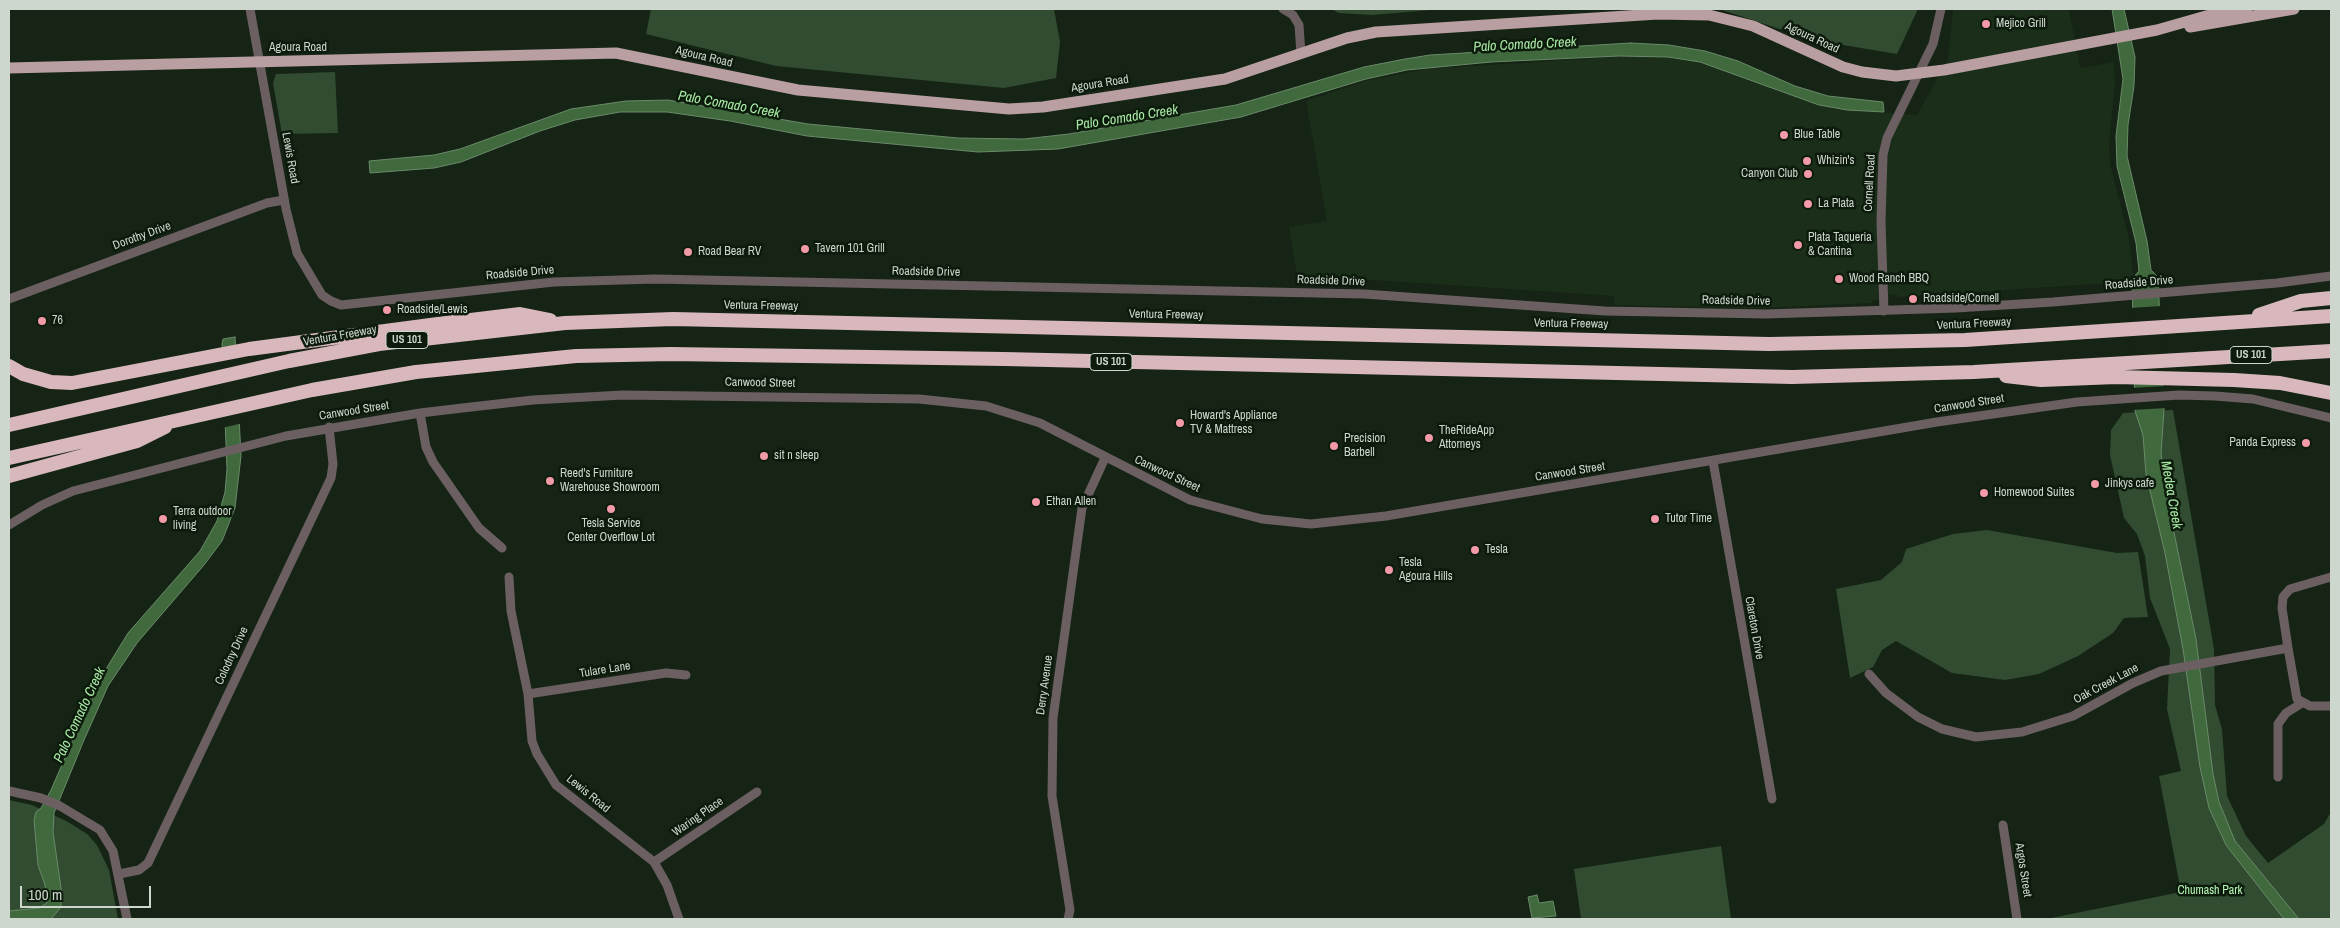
<!DOCTYPE html>
<style>
body{margin:0}
#map{position:relative;width:2340px;height:928px;overflow:hidden;background:#152414;font-family:"Archivo Narrow",sans-serif}
canvas{display:block}
.frame{position:absolute;inset:0;border:10px solid #cdd7cd;pointer-events:none}
.scale{position:absolute;left:20px;top:886px;width:131px;height:22px;box-sizing:border-box;border:2px solid #cdd7cd;border-top:0;padding-left:6px;font-size:15px;line-height:18px;white-space:nowrap;color:#cdd7cd;-webkit-text-stroke:4px #0c1b0b;paint-order:stroke}
</style>
<div id="map">
<canvas width="2340" height="928"></canvas>
<div class="frame"></div>
<div class="scale">100 m</div>
</div>
<script>
const context = document.querySelector('canvas').getContext('2d');
context.lineJoin = 'round';
function paint(path, color) {
  context.fillStyle = color;
  context.fill(path, 'evenodd');
}
function shape(rows) {
  const path = new Path2D();
  for (const r of rows) {
    path.moveTo(r[0], r[1]);
    for (let i = 2; i < r.length; i += 2) path.lineTo(r[i], r[i + 1]);
  }
  return path;
}
function trace(path, color, width, dash) {
  context.strokeStyle = color;
  context.lineWidth = width;
  context.lineCap = dash ? 'butt' : 'round';
  context.setLineDash(dash || []);
  context.stroke(path);
}
function label(font, color, halo, rows, align = 'center') {
  context.font = font + ' "Archivo Narrow",sans-serif';
  context.lineWidth = 5;
  context.setLineDash([]);
  context.textBaseline = 'middle';
  context.strokeStyle = halo;
  context.fillStyle = color;
  for (const [text, x, y, turn = 0] of rows) {
    context.save();
    context.translate(x, y);
    context.rotate((+turn || 0) * Math.PI / 180);
    context.textAlign = isNaN(turn) ? turn : align;
    if (halo) context.strokeText(text, 0, 0);
    context.fillText(text, 0, 0);
    context.restore();
  }
}
paint(shape([
 [1953,9,2069,9,2080,68,2114,62,2115,85,2109,144,2110,164,2129,239,2133,274,2126,282,1899,297,1896,294,1889,294,1889,299,1874,300,1871,303,1762,308,1614,305,1614,296,1297,275,1289,227,1327,221,1306,101,1368,80,1425,69,1629,56,1665,57,1697,62,1732,73,1834,109,1917,115,1948,59]
]), '#1a2e19');
paint(shape([
 [651,9,1054,9,1060,42,1056,78,1004,88,776,66,646,34],
 [1331,9,1442,9,1372,15,1339,13],
 [1661,9,1918,9,1897,54,1813,40,1719,9],
 [335,72,338,133,282,134,273,83,276,74],
 [2173,410,2214,649,2215,705,2222,729,2227,796,2246,836,2268,863,2324,824,2331,812,2331,919,2046,919,2181,892,2159,776,2181,771,2167,709,2170,649,2150,598,2145,556,2137,534,2124,518,2110,455,2111,430,2123,413],
 [1987,530,2117,553,2138,552,2148,617,2124,618,2113,633,2078,656,2039,674,2005,680,1952,673,1896,641,1882,650,1873,667,1850,678,1836,589,1881,580,1902,562,1906,549,1953,534],
 [9,800,32,805,68,822,87,834,97,845,109,870,118,919,9,919],
 [1721,846,1731,919,1581,919,1574,869]
]), '#324c31');
const water = shape([
 [2112,9,2124,9,2135,57,2134,86,2128,125,2127,156,2147,241,2151,270,2158,277,2164,409,2161,454,2172,523,2196,639,2213,774,2219,802,2235,841,2299,919,2284,919,2226,845,2209,808,2200,767,2183,649,2165,553,2146,474,2143,435,2135,411,2132,279,2139,271,2136,243,2117,166,2116,136,2123,79,2112,9],
 [1631,43,1669,45,1705,51,1738,61,1795,86,1828,96,1883,102,1884,112,1847,110,1819,105,1700,62,1668,57,1619,56,1491,62,1407,70,1366,79,1241,117,1058,149,978,152,807,136,730,121,667,112,620,112,575,120,540,131,461,162,434,168,370,173,369,161,434,155,460,149,571,109,626,101,668,100,808,124,958,138,1024,139,1069,134,1236,105,1364,67,1405,59,1430,55,1631,43],
 [235,337,241,456,235,508,222,541,204,565,137,643,108,686,84,740,54,813,53,832,61,888,61,907,51,919,9,919,9,911,39,908,47,903,45,885,38,865,34,820,36,812,41,808,51,790,98,682,128,633,200,551,217,521,225,492,227,469,222,344,223,339,235,337],
 [1537,895,1539,903,1553,901,1556,916,1532,918,1528,897,1537,895]
]);
paint(water, '#40693e');
trace(water, '#6a8a69', 1);
paint(shape([
 [2161,306,2165,383,2131,383,2130,308],
 [239,345,243,423,222,428,220,348],
 [2165,386,2167,408,2132,410,2131,388]
]), '#152414');
trace(shape([
 [250,9,286,209,297,253,322,295,331,301,341,305,554,282,655,279,1364,294,1605,311,1766,314,1956,308,2053,302,2277,283,2331,276],
 [1283,9,1293,15,1299,25,1301,54],
 [9,299,267,203,284,200],
 [1884,311,1881,222,1883,155,1887,138,1933,44,1941,9],
 [420,413,426,447,433,462,479,528,502,548],
 [1713,461,1772,799],
 [9,525,42,505,73,491,286,436,420,413,471,407,533,400,623,395,919,399,986,406,1040,423,1190,500,1262,519,1311,524,1386,516,1937,422,2077,402,2179,395,2215,396,2253,399,2331,418],
 [509,577,511,611,528,694,532,741,537,754,556,785,654,862,667,885,679,919],
 [2288,648,2282,608,2283,597,2290,589,2331,577],
 [1869,674,1886,693,1918,717,1942,729,1976,737,2022,732,2073,716,2133,683,2161,671,2288,648,2297,699,2310,706,2331,706],
 [528,694,666,673,686,675],
 [2278,777,2278,724,2286,713,2302,703],
 [9,791,41,798,60,806,100,830,113,851,127,919],
 [2003,825,2017,919],
 [654,862,757,792],
 [119,874,139,870,148,863,331,478,333,464,329,427],
 [1068,919,1070,910,1052,796,1053,718,1082,508,1105,458]
]), '#6c5f61', 9);
trace(shape([
 [2190,27,2294,9],
 [9,68,616,53,798,90,1009,109,1043,107,1225,79,1347,38,1376,32,1658,14,1709,15,1753,26,1843,67,1862,72,1896,76,1944,70,2157,30,2206,16,2247,9]
]), '#b99fa2', 11);
trace(shape([
 [2259,315,2301,301,2331,298],
 [9,366,23,374,51,382,72,383,249,349,438,324,520,314,550,320],
 [2006,376,2041,380,2116,377,2234,380,2280,383,2331,393],
 [9,425,289,361,379,344,565,323,673,319,1769,344,1965,340,2331,316],
 [9,458,312,390,416,372,576,356,671,354,1004,359,1792,377,1974,372,2331,351],
 [9,476,137,441,165,427]
]), '#d8b8bc', 14);
for (const [x, y, r, color] of [
 [1986,24,5,"#f39aa9"],
 [1784,135,5,"#f39aa9"],
 [1807,161,5,"#f39aa9"],
 [1808,174,5,"#f39aa9"],
 [1808,204,5,"#f39aa9"],
 [1798,245,5,"#f39aa9"],
 [805,249,5,"#f39aa9"],
 [688,252,5,"#f39aa9"],
 [1839,279,5,"#f39aa9"],
 [1913,299,5,"#f39aa9"],
 [387,310,5,"#f39aa9"],
 [42,321,5,"#f39aa9"],
 [1180,423,5,"#f39aa9"],
 [1429,438,5,"#f39aa9"],
 [2306,443,5,"#f39aa9"],
 [1334,446,5,"#f39aa9"],
 [764,456,5,"#f39aa9"],
 [550,481,5,"#f39aa9"],
 [2095,484,5,"#f39aa9"],
 [1984,493,5,"#f39aa9"],
 [1036,502,5,"#f39aa9"],
 [611,509,5,"#f39aa9"],
 [163,519,5,"#f39aa9"],
 [1655,519,5,"#f39aa9"],
 [1475,550,5,"#f39aa9"],
 [1389,570,5,"#f39aa9"]
]) {
  const dot = new Path2D();
  dot.arc(x, y, r, 0, 2 * Math.PI);
  context.fillStyle = color;
  context.fill(dot);
  trace(dot, '#0c1b0b', 2);
}
for (const [x, y, w] of [
 [407,340,42],
 [2251,355,42],
 [1111,362,42]
]) {
  const box = new Path2D();
  box.roundRect(x - w / 2, y - 8.5, w, 17, 4);
  context.fillStyle = '#0c1b0b';
  context.fill(box);
  trace(box, '#cdd7cd', 1);
}
label('bold 11px', '#cdd7cd', null, [
 ["US 101",407,340],
 ["US 101",2251,355],
 ["US 101",1111,362]
]);
label('12px', '#cdd7cd', '#0c1b0b', [
 ["Mejico Grill",1996,24],
 ["Blue Table",1794,135],
 ["Whizin's",1817,161],
 ["Canyon Club",1798,174,"right"],
 ["La Plata",1818,204],
 ["Plata Taqueria",1808,238],
 ["& Cantina",1808,252],
 ["Tavern 101 Grill",815,249],
 ["Road Bear RV",698,252],
 ["Wood Ranch BBQ",1849,279],
 ["Roadside/Cornell",1923,299],
 ["Roadside/Lewis",397,310],
 ["76",52,321],
 ["Howard's Appliance",1190,416],
 ["TV & Mattress",1190,430],
 ["TheRideApp",1439,431],
 ["Attorneys",1439,445],
 ["Precision",1344,439],
 ["Barbell",1344,453],
 ["Panda Express",2296,443,"right"],
 ["sit n sleep",774,456],
 ["Reed's Furniture",560,474],
 ["Warehouse Showroom",560,488],
 ["Jinkys cafe",2105,484],
 ["Homewood Suites",1994,493],
 ["Ethan Allen",1046,502],
 ["Terra outdoor",173,512],
 ["living",173,526],
 ["Tutor Time",1665,519],
 ["Tesla Service",611,524,"center"],
 ["Center Overflow Lot",611,538,"center"],
 ["Tesla",1485,550],
 ["Tesla",1399,563],
 ["Agoura Hills",1399,577]
], 'left');
label('12px', '#cdd7cd', '#0c1b0b', [
 ["Agoura Road",1812,38,25],
 ["Agoura Road",298,48],
 ["Agoura Road",704,57,13],
 ["Agoura Road",1100,84,-9],
 ["Lewis Road",290,158,80],
 ["Cornell Road",1870,183,-87],
 ["Dorothy Drive",142,236,-20],
 ["Roadside Drive",926,272,1],
 ["Roadside Drive",520,273,-5],
 ["Roadside Drive",1331,281,2],
 ["Roadside Drive",2139,283,-5],
 ["Roadside Drive",1736,301,1],
 ["Ventura Freeway",761,306,1],
 ["Ventura Freeway",1166,315,1],
 ["Ventura Freeway",1571,324,1],
 ["Ventura Freeway",1974,324,-3],
 ["Ventura Freeway",340,336,-10],
 ["Canwood Street",760,383,1],
 ["Canwood Street",1969,404,-9],
 ["Canwood Street",354,411,-9],
 ["Canwood Street",1570,472,-9],
 ["Canwood Street",1167,474,25],
 ["Clareton Drive",1754,628,80],
 ["Colodny Drive",232,656,-65],
 ["Tulare Lane",605,670,-9],
 ["Oak Creek Lane",2106,684,-28],
 ["Derry Avenue",1045,685,-82],
 ["Lewis Road",588,794,39],
 ["Waring Place",698,817,-35],
 ["Argos Street",2023,870,81]
]);
label('12px', '#b8f8b5', '#0c1b0b', [
 ["Chumash Park",2210,891]
]);
label('italic 14px', '#a9e9a6', '#0c1b0b', [
 ["Palo Comado Creek",1525,45,-3],
 ["Palo Comado Creek",729,105,10],
 ["Palo Comado Creek",1127,118,-9],
 ["Medea Creek",2171,495,80],
 ["Palo Comado Creek",80,715,-65]
]);
</script>
